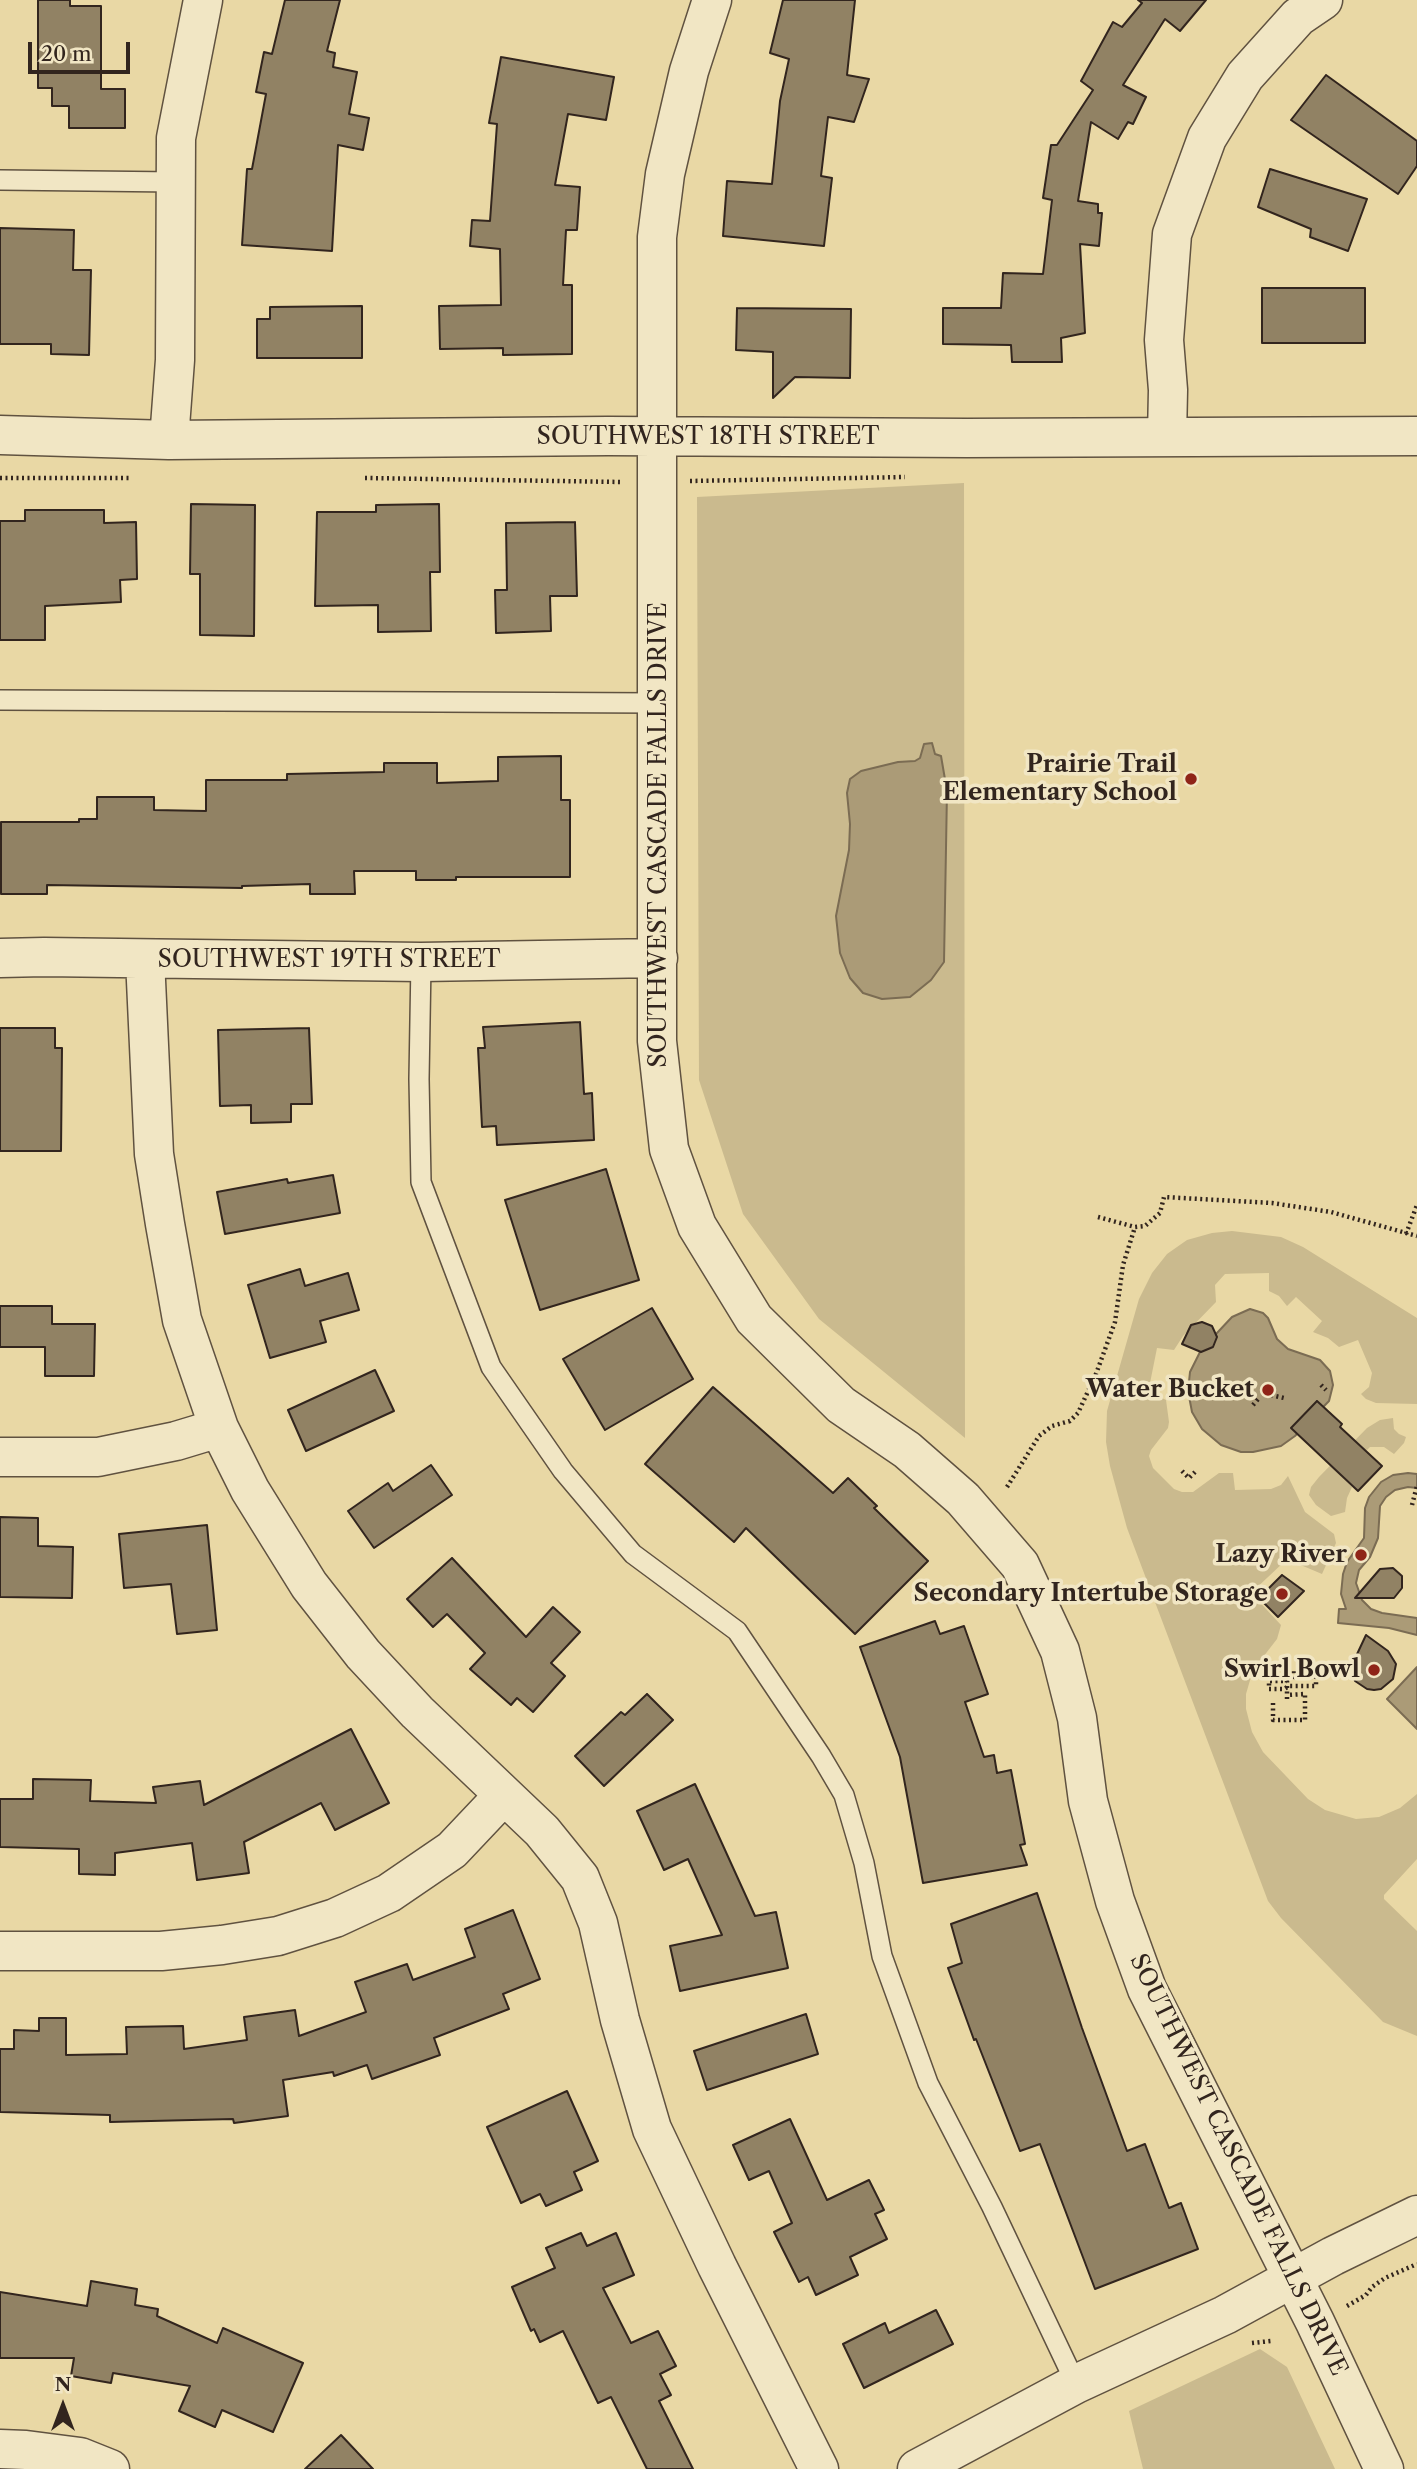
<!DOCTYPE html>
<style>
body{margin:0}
#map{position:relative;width:1417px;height:2469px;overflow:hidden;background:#e9d8a5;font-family:"Libre Caslon Text",serif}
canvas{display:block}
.north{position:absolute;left:28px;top:2371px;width:70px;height:70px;-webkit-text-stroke:5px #f1e6c4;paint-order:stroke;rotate:0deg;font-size:19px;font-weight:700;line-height:28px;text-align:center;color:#32251e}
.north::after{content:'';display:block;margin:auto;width:24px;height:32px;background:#32251e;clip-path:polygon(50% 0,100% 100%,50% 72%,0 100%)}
.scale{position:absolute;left:28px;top:42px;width:102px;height:32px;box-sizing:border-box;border:4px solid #32251e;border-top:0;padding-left:9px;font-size:21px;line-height:24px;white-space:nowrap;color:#32251e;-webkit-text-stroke:5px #f1e6c4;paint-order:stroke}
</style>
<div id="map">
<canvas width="1417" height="2469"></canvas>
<div class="north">N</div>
<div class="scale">20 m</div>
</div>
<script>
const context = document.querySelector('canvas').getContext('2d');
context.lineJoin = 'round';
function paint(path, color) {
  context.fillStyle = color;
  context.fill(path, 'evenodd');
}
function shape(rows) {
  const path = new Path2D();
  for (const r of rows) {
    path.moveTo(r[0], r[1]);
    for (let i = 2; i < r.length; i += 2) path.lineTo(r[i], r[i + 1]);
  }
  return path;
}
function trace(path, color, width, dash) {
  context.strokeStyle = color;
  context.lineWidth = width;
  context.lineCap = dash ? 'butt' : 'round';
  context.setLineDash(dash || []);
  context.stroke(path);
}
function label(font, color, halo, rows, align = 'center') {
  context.font = font + ' "Libre Caslon Text",serif';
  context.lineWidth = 7;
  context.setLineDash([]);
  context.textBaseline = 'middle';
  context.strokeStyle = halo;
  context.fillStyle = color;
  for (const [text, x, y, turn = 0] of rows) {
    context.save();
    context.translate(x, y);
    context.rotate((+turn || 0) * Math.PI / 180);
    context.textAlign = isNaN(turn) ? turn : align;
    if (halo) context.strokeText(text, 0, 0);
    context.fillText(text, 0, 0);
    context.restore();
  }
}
paint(shape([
 [964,483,965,1438,819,1319,743,1214,699,1080,697,497],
 [1232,1231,1281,1237,1303,1247,1417,1318,1417,1404,1376,1403,1366,1399,1361,1394,1369,1387,1372,1373,1358,1340,1339,1347,1328,1338,1313,1332,1322,1321,1296,1297,1287,1306,1279,1296,1269,1291,1269,1273,1225,1274,1215,1285,1216,1302,1183,1336,1174,1350,1157,1348,1150,1383,1156,1395,1166,1400,1169,1422,1168,1428,1151,1450,1149,1456,1153,1468,1174,1489,1182,1492,1193,1492,1219,1473,1233,1473,1235,1490,1271,1489,1281,1485,1288,1476,1305,1512,1334,1534,1336,1543,1322,1574,1296,1563,1284,1562,1251,1593,1281,1625,1277,1639,1253,1670,1246,1694,1246,1709,1252,1732,1263,1752,1308,1799,1325,1810,1356,1819,1379,1817,1400,1808,1417,1794,1417,1859,1384,1895,1384,1899,1417,1931,1417,2036,1383,2022,1281,1918,1268,1901,1127,1528,1110,1466,1106,1442,1107,1411,1139,1299,1152,1273,1167,1254,1187,1240,1212,1233],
 [1393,1418,1394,1429,1399,1434,1406,1437,1404,1443,1394,1454,1384,1447,1370,1447,1341,1476,1352,1487,1347,1498,1345,1512,1331,1516,1316,1505,1309,1495,1311,1487,1319,1477,1367,1428,1380,1420],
 [1260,2349,1287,2367,1335,2469,1143,2469,1129,2411]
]), '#caba8e');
const water = shape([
 [932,743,935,754,941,756,947,791,944,962,931,980,910,997,882,999,863,993,850,978,840,953,836,916,849,850,850,824,847,793,850,779,861,771,898,762,915,761,920,758,924,744,932,743],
 [1250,1309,1263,1313,1268,1318,1277,1339,1288,1349,1320,1360,1330,1371,1333,1385,1329,1401,1295,1436,1281,1446,1253,1452,1241,1452,1221,1445,1202,1429,1192,1412,1188,1391,1190,1372,1201,1350,1232,1317,1250,1309],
 [1408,1473,1417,1474,1417,1488,1408,1487,1395,1490,1386,1497,1380,1506,1378,1538,1370,1557,1359,1570,1356,1583,1362,1600,1371,1609,1382,1613,1417,1618,1417,1635,1389,1628,1338,1623,1339,1609,1346,1609,1341,1594,1343,1574,1347,1562,1364,1538,1365,1508,1369,1497,1381,1482,1393,1475,1408,1473],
 [1417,1667,1417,1729,1387,1699,1417,1667]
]);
paint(water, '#ab9b77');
trace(water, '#7b6c53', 2);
const building = shape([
 [38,0,70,0,70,6,101,6,101,89,125,89,125,128,69,128,69,106,52,106,52,88,38,88,38,0],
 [285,0,340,0,327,51,335,53,333,67,357,72,349,114,369,118,363,150,338,145,332,251,242,245,247,169,252,169,266,94,256,92,264,52,272,54,285,0],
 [783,0,855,0,847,75,869,79,854,122,828,117,821,176,832,178,824,246,723,236,727,181,772,184,780,101,789,59,770,53,783,0],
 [1138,0,1206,0,1180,31,1165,19,1123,85,1146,97,1133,124,1128,122,1118,139,1091,122,1078,201,1098,204,1098,213,1102,213,1099,246,1080,244,1085,333,1061,338,1062,362,1012,362,1011,345,943,344,943,308,1001,308,1003,273,1043,274,1052,200,1043,198,1051,145,1057,145,1093,90,1081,81,1113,22,1122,27,1142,3,1138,0],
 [501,57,614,77,606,120,568,114,555,185,580,187,577,230,566,230,563,285,572,285,572,354,503,355,503,348,440,349,439,306,501,305,500,249,470,246,472,220,490,221,497,124,489,123,501,57],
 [1326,75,1417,141,1417,166,1398,194,1291,120,1326,75],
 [1270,169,1367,199,1348,251,1310,237,1311,229,1258,207,1270,169],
 [0,228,74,230,73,270,91,270,89,355,51,354,51,344,0,344,0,228],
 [1262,288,1365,288,1365,343,1262,343,1262,288],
 [362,306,362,358,257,358,257,319,270,319,270,307,362,306],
 [737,308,851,309,850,378,795,377,773,398,773,352,736,350,737,308],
 [191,504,255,505,254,636,200,635,200,574,190,574,191,504],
 [439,504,440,572,430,572,431,631,378,632,378,605,315,606,317,512,376,512,376,505,439,504],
 [25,510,104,510,104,523,136,522,137,579,120,580,121,602,45,606,45,640,0,640,0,521,25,521,25,510],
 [575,522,577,596,550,596,551,631,496,633,495,590,507,590,506,523,575,522],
 [561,756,561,800,570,800,570,877,456,877,456,880,416,880,416,871,354,871,355,894,310,894,310,884,242,886,242,888,47,885,47,894,1,894,1,822,79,822,79,819,97,819,97,797,154,797,154,810,206,811,206,780,287,780,287,774,384,772,384,763,437,763,437,783,498,781,498,757,561,756],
 [580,1022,584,1094,592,1093,594,1140,497,1145,496,1126,482,1127,478,1048,485,1048,483,1027,580,1022],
 [0,1028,55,1028,55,1048,62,1048,61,1151,0,1151,0,1028],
 [309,1028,312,1104,291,1104,291,1122,251,1123,251,1105,220,1106,218,1030,309,1028],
 [606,1169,639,1280,540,1310,505,1200,606,1169],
 [333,1175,340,1213,225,1234,217,1192,287,1179,288,1183,333,1175],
 [300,1269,305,1286,348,1273,359,1310,320,1321,326,1342,270,1358,248,1285,300,1269],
 [0,1306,52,1306,52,1324,95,1324,94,1376,45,1376,45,1347,0,1347,0,1306],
 [652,1308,693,1379,605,1430,563,1359,652,1308],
 [1202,1322,1212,1326,1217,1337,1213,1347,1201,1352,1182,1344,1191,1325,1202,1322],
 [375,1370,394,1411,306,1451,288,1410,375,1370],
 [713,1387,833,1493,848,1478,877,1506,874,1508,928,1561,855,1634,746,1528,734,1542,645,1464,713,1387],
 [1317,1401,1342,1424,1340,1427,1382,1466,1358,1491,1291,1428,1317,1401],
 [431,1465,452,1495,374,1548,348,1511,388,1483,393,1491,431,1465],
 [0,1517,38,1518,38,1546,73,1547,72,1598,0,1597,0,1517],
 [207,1525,217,1630,177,1634,171,1584,124,1588,119,1534,207,1525],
 [452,1558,526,1637,553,1607,580,1632,551,1663,565,1676,533,1712,517,1698,511,1705,470,1669,485,1653,447,1614,433,1627,407,1599,452,1558],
 [1393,1568,1402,1576,1402,1588,1394,1598,1355,1598,1380,1569,1393,1568],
 [1282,1575,1304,1591,1278,1617,1259,1598,1282,1575],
 [935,1621,940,1634,964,1626,988,1694,965,1702,984,1757,994,1755,997,1773,1011,1770,1025,1844,1020,1845,1027,1865,923,1883,900,1757,860,1647,935,1621],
 [1366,1635,1388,1651,1396,1664,1393,1679,1381,1689,1374,1690,1367,1689,1355,1681,1351,1667,1366,1635],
 [647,1694,673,1720,604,1786,575,1756,621,1712,625,1715,647,1694],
 [351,1729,389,1803,335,1830,321,1803,244,1842,249,1873,197,1880,192,1843,115,1853,115,1875,79,1874,79,1849,0,1847,0,1799,33,1799,33,1779,91,1780,90,1801,156,1803,153,1787,200,1781,204,1805,351,1729],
 [695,1784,755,1916,776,1912,788,1968,680,1991,670,1946,722,1935,688,1859,664,1870,637,1811,695,1784],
 [1037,1893,1082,2028,1127,2151,1145,2144,1169,2208,1181,2203,1198,2249,1095,2289,1040,2144,1020,2151,976,2039,974,2040,948,1968,962,1963,951,1924,1037,1893],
 [513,1910,540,1979,503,1994,509,2009,434,2038,440,2055,372,2079,367,2065,334,2076,333,2072,283,2080,288,2116,234,2123,233,2119,110,2122,110,2115,0,2112,0,2049,14,2049,14,2030,39,2031,39,2018,66,2018,66,2055,127,2054,126,2027,183,2026,184,2049,247,2040,244,2017,295,2010,299,2036,366,2012,355,1982,407,1964,413,1980,475,1957,465,1929,513,1910],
 [806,2014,818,2054,707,2090,694,2051,806,2014],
 [567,2091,598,2161,574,2172,582,2190,546,2206,540,2194,521,2203,487,2127,567,2091],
 [790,2119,827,2200,869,2180,884,2210,875,2214,887,2239,850,2257,858,2275,816,2295,808,2277,799,2282,774,2232,792,2223,769,2171,749,2180,733,2145,790,2119],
 [581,2233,587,2246,616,2233,634,2275,603,2288,631,2343,658,2331,676,2366,660,2374,671,2395,659,2401,693,2469,647,2469,611,2397,598,2403,563,2331,540,2342,534,2329,531,2331,512,2287,555,2268,546,2248,581,2233],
 [91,2281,137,2289,135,2305,158,2309,157,2316,217,2343,223,2328,303,2363,273,2432,222,2410,215,2427,179,2411,190,2386,113,2373,111,2383,71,2376,74,2358,0,2358,0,2292,87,2306,91,2281],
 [936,2310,953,2344,864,2388,843,2344,885,2323,889,2333,936,2310],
 [341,2435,373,2469,305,2469,341,2435]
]);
paint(building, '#918264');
trace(building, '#32251e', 2);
const service = shape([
 [0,180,176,182],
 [0,700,657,703],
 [421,962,419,1079,421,1182,491,1367,563,1471,633,1554,737,1631,821,1756,844,1795,864,1863,882,1956,928,2083,992,2207,1076,2384]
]);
const minor = shape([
 [712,0,689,71,665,174,657,237,657,1041,669,1149,697,1226,754,1319,841,1405,907,1450,963,1499,1020,1565,1060,1651,1077,1718,1088,1801,1115,1901,1147,1989,1315,2322,1384,2469],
 [0,435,169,440,608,436,967,438,1417,436],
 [1167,437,1168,390,1164,340,1172,234,1207,138,1245,76,1298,17,1323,0],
 [169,440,175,360,176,138,203,0],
 [0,958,44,957,421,962,658,958],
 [145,959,154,1154,165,1224,182,1320,219,1428,250,1490,309,1585,363,1654,417,1712,542,1831,580,1878,598,1923,620,2020,652,2129,717,2266,819,2469],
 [0,1457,98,1457,176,1441,219,1428],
 [0,1951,161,1951,222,1945,278,1936,335,1918,389,1893,452,1850,504,1795],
 [0,2449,26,2450,80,2457,110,2469],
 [917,2469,1076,2384,1225,2315,1333,2256,1417,2215]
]);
trace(service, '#605240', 22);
trace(minor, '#605240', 41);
trace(shape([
 [0,478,129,478],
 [365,478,622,482],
 [690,481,905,477],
 [1098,1217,1135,1227],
 [1406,1234,1417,1205],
 [1321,1385,1326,1390],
 [1271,1395,1284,1398],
 [1253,1405,1260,1397],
 [1182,1471,1189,1478,1195,1472],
 [1007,1487,1039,1436,1052,1426,1070,1421,1078,1413,1096,1374,1115,1322,1123,1265,1135,1227,1145,1226,1160,1213,1164,1197,1272,1203,1331,1212,1417,1236],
 [1412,1505,1417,1486],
 [1287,1699,1287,1681,1269,1681,1269,1689,1284,1689,1289,1686,1316,1686,1316,1677,1294,1677,1294,1670,1320,1670],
 [1273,1703,1273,1720,1305,1720,1305,1694,1287,1695],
 [1347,2306,1366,2295,1372,2287,1385,2278,1417,2264],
 [1252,2343,1271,2341]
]), '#32251e', 4.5, [2, 3.5]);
trace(service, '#f1e6c4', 19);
trace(minor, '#f1e6c4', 38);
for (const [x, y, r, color] of [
 [1191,779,7,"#8f2418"],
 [1268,1390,7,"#8f2418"],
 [1361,1555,7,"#8f2418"],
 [1282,1594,7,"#8f2418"],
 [1374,1670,7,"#8f2418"]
]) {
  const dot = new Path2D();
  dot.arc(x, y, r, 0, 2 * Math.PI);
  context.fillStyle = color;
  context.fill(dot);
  trace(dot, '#f1e6c4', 2.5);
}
label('24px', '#32251e', '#f1e6c4', [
 ["SOUTHWEST 18TH STREET",708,437],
 ["SOUTHWEST CASCADE FALLS DRIVE",659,835,-90],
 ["SOUTHWEST 19TH STREET",329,960],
 ["SOUTHWEST CASCADE FALLS DRIVE",1238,2165,64]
]);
label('bold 24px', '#32251e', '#f1e6c4', [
 ["Prairie Trail",1177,765],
 ["Elementary School",1177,793],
 ["Water Bucket",1254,1390],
 ["Lazy River",1347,1555],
 ["Secondary Intertube Storage",1268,1594],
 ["Swirl Bowl",1360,1670]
], 'right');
</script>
